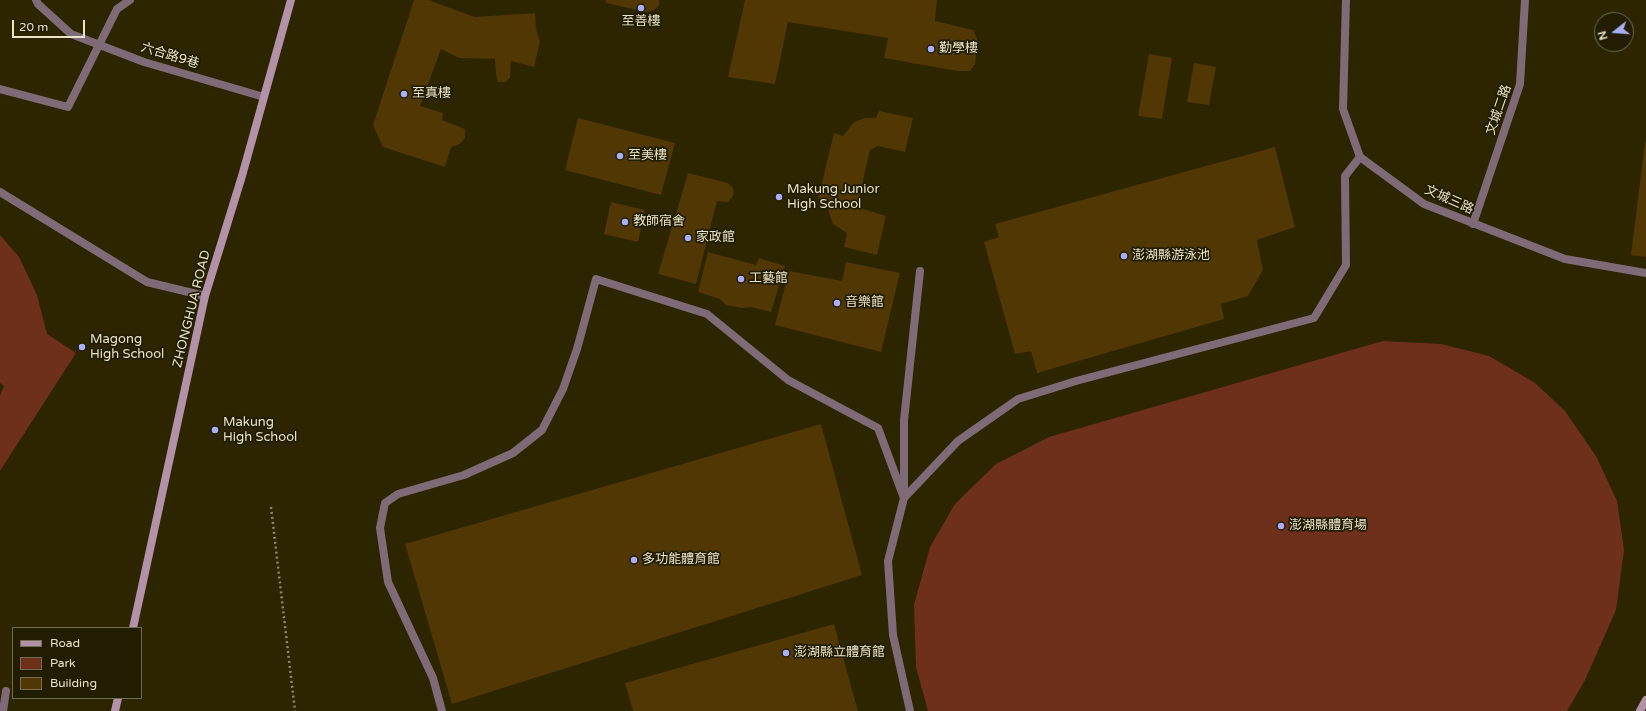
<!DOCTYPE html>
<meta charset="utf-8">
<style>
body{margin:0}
#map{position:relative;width:1646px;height:711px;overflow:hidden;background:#2c2500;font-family:"Varela Round",sans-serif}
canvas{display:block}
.legend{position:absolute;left:12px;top:627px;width:130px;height:72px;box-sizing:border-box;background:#211c02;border:1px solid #716c52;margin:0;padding:5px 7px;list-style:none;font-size:12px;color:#e9e4ca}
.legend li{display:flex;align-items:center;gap:8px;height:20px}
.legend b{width:20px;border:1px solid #716c52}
.north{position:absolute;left:1594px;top:12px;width:40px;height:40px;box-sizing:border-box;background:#211c02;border:1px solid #716c52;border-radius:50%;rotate:253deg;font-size:11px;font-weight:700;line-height:16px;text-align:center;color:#e9e4ca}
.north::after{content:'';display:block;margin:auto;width:14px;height:18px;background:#a8b0fc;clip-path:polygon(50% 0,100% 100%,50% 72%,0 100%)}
.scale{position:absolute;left:12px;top:20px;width:73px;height:18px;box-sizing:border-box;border:2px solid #e9e4ca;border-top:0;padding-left:5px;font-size:12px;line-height:14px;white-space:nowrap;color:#e9e4ca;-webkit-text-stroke:3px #211c02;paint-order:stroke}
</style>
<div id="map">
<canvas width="1646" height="711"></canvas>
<ul class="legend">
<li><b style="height:5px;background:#b292a8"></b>Road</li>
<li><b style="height:11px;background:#6f301b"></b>Park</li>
<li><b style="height:11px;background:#503704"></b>Building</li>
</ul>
<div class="north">N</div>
<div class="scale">20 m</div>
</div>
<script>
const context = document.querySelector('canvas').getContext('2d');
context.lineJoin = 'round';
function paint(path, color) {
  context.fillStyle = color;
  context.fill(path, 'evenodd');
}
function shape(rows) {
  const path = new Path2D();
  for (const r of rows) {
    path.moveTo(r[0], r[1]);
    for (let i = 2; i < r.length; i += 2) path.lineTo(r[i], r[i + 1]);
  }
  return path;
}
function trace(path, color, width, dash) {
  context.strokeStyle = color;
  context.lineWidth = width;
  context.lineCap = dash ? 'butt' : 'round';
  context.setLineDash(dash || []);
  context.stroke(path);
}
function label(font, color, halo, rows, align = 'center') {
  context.font = font + ' "Varela Round","Noto Sans TC",sans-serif';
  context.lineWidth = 3.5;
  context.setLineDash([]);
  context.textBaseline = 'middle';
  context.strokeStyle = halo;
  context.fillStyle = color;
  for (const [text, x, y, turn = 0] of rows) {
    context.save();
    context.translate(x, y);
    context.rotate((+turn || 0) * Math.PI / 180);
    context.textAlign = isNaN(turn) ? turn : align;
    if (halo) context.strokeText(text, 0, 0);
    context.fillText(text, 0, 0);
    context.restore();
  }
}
paint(shape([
 [0,235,19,257,37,295,47,334,76,353,0,471,0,396,4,386,0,383],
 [1383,341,1441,344,1489,356,1535,383,1565,411,1596,456,1617,501,1624,550,1616,610,1585,680,1567,711,928,711,916,667,914,605,930,547,955,504,996,464,1049,437]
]), '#6f301b');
paint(shape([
 [414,0,428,0,475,17,535,13,536,29,540,42,534,67,511,61,510,78,506,82,498,82,496,74,495,59,459,58,441,49,420,106,443,113,442,120,465,129,465,138,460,144,451,147,445,167,383,147,373,125],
 [606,0,659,0,659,5,654,10,646,12,606,3],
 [745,0,937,0,935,21,973,30,978,41,975,64,970,71,957,71,884,58,888,38,788,22,775,84,728,77],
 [1149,54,1172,58,1162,119,1138,116],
 [1194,63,1216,67,1209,105,1187,102],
 [879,111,913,118,905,152,878,146,870,150,857,207,886,216,877,255,844,247,847,233,833,224,829,213,828,202,818,199,834,133,843,136,854,122,865,118,876,118],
 [578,118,675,143,661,195,565,170],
 [1645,142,1646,142,1646,257,1631,255],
 [1275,147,1295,227,1257,240,1263,270,1248,296,1221,304,1224,319,1037,373,1031,351,1015,354,984,242,999,237,995,224],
 [688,173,728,183,733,188,733,196,728,202,717,201,696,284,658,274],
 [611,202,645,210,638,242,604,234],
 [708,252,756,265,759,258,785,266,771,312,751,307,742,308,726,305,720,299,698,292],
 [846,262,900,273,881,352,775,325,789,271,842,281],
 [821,424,862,575,452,704,405,544],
 [834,624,858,711,633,711,625,683]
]), '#503704');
trace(shape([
 [271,507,295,711]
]), '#8f896a', 2.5, [2, 3]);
trace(shape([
 [36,0,38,4,71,34,144,62,264,97],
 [0,89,68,107,117,9,130,0],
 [0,192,147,282,205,296],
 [1473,224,1520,84,1525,0],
 [3,711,6,691],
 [442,711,433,678,388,582,380,528,385,503,398,494,464,475,513,453,542,430,563,389,577,349,596,279,707,314,788,380,878,428,904,498,958,441,1018,399,1076,381,1314,318,1346,265,1345,176,1360,157],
 [910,711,893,635,888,561,904,498,904,420,920,271]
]), '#7f6b78', 8);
trace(shape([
 [1346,0,1343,109,1360,157,1424,204,1565,259,1646,273]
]), '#7f6b78', 8);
trace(shape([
 [133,628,205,296,242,176,291,0],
 [115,711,118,698],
 [1640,711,1646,700]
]), '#b292a8', 8);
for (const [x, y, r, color] of [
 [641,8,4,"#a8b0fc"],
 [931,49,4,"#a8b0fc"],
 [404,94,4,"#a8b0fc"],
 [620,156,4,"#a8b0fc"],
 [779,197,4,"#a8b0fc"],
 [625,222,4,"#a8b0fc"],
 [688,238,4,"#a8b0fc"],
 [1124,256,4,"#a8b0fc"],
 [741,279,4,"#a8b0fc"],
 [837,303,4,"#a8b0fc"],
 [82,347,4,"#a8b0fc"],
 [215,430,4,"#a8b0fc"],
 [1281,526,4,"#a8b0fc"],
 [634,560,4,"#a8b0fc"],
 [786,653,4,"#a8b0fc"]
]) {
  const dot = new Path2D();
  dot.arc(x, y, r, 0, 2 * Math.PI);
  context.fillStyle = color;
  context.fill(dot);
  trace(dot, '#211c02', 1.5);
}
label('13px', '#e9e4ca', '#211c02', [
 ["至善樓",641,22,"center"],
 ["勤學樓",939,49],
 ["至真樓",412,94],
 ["至美樓",628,156],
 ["Makung Junior",787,190],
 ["High School",787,205],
 ["教師宿舍",633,222],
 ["家政館",696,238],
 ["澎湖縣游泳池",1132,256],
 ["工藝館",749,279],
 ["音樂館",845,303],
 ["Magong",90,340],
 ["High School",90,355],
 ["Makung",223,423],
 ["High School",223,438],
 ["澎湖縣體育場",1289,526],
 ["多功能體育館",642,560],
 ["澎湖縣立體育館",794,653]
], 'left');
label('13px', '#e9e4ca', '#211c02', [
 ["六合路9巷",170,56,17],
 ["文城二路",1499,110,-71],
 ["文城三路",1449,200,24],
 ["ZHONGHUA ROAD",192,309,-76]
]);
</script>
